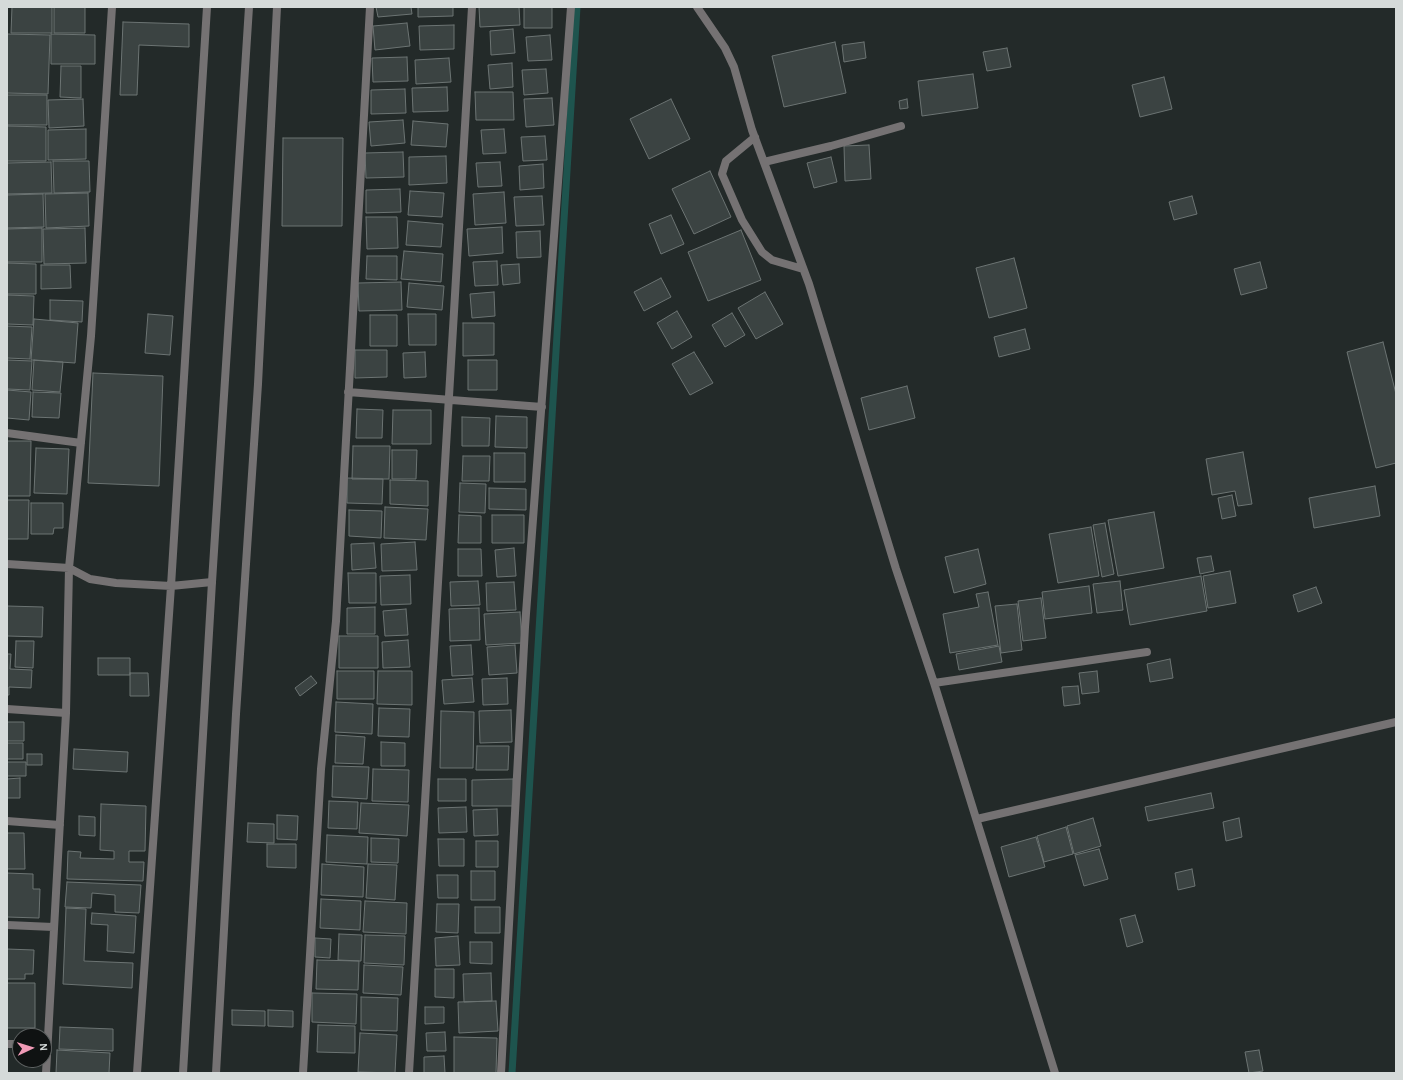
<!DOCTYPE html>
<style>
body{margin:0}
#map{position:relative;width:1403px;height:1080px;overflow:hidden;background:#232a29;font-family:"Alegreya Sans",sans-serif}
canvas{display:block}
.frame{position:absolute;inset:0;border:8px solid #d5dad9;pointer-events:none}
.north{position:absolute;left:12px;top:1028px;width:40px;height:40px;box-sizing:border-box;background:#0f1212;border:1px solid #5e6262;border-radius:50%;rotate:86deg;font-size:11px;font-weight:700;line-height:16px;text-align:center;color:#d5dad9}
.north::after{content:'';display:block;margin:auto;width:14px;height:18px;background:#f09ab6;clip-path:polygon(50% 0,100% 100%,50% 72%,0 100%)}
</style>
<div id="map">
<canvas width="1403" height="1080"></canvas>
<div class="frame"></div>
<div class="north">N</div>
</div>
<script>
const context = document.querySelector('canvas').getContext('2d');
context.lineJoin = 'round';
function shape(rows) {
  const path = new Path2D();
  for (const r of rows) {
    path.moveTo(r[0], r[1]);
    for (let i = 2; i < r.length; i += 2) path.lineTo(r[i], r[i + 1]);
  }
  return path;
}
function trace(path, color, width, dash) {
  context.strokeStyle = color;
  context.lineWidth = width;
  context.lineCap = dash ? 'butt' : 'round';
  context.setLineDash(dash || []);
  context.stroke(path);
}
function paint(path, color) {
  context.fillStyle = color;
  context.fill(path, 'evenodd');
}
trace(shape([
 [512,1073,577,7]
]), '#1e544e', 7);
const building = shape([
 [12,7,52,7,52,33,11,33,12,7],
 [54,7,85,7,85,33,54,33,54,7],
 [376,7,411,7,412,14,378,17,376,7],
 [418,7,453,7,453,16,418,17,418,7],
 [479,7,519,7,520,25,480,27,479,7],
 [524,7,552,7,552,28,524,28,524,7],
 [123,22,189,24,189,47,139,45,137,95,120,95,123,22],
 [407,23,410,46,375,50,373,26,407,23],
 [454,25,454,49,420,50,419,26,454,25],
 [513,29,515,53,491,55,490,31,513,29],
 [7,34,50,35,48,94,7,93,7,34],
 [51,34,95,35,95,64,51,64,51,34],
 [550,35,552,60,528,61,526,37,550,35],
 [835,42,846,93,784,107,772,56,835,42],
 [864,42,866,58,844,62,842,45,864,42],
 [1007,48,1011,67,987,71,983,52,1007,48],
 [407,57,408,81,373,82,372,58,407,57],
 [449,58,451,82,416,84,415,60,449,58],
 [512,63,513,87,490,89,488,65,512,63],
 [61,66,81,66,81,98,60,97,61,66],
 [546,69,548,93,524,95,522,70,546,69],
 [973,74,978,108,922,116,918,81,973,74],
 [1164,77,1172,109,1140,117,1132,85,1164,77],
 [447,87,448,111,413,112,412,88,447,87],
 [405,89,406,113,371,114,371,90,405,89],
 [475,92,513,92,514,120,476,120,475,92],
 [7,95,47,95,47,125,7,125,7,95],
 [552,98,554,125,526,127,524,99,552,98],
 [83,99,84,126,49,128,48,100,83,99],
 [671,99,690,139,649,159,630,119,671,99],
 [907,99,908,108,900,109,899,101,907,99],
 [403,120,405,143,371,146,369,122,403,120],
 [413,121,448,124,446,147,411,145,413,121],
 [7,126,46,127,46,161,7,161,7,126],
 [86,129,86,159,48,160,48,130,86,129],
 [504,129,506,153,483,154,481,130,504,129],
 [545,136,547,160,523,161,521,137,545,136],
 [283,138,343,138,342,226,282,226,283,138],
 [869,145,871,179,845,181,844,146,869,145],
 [403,152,404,177,366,178,365,153,403,152],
 [446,156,447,183,409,185,409,157,446,156],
 [831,157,837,182,814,188,807,163,831,157],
 [53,161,89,161,90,192,54,193,53,161],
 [51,162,52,193,7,194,7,163,51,162],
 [500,162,502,186,478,187,476,163,500,162],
 [543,164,544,188,520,190,519,166,543,164],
 [710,171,731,217,694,234,672,189,710,171],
 [400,189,401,212,366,213,366,190,400,189],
 [410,191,444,193,442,217,408,215,410,191],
 [504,192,506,223,475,225,473,194,504,192],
 [88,193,89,226,46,228,45,194,88,193],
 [43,194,44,227,7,228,7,195,43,194],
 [542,196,544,225,516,226,514,197,542,196],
 [1192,196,1197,214,1174,220,1169,202,1192,196],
 [671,215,684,244,661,254,649,224,671,215],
 [366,217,397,217,398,248,367,249,366,217],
 [408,221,443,224,441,247,406,245,408,221],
 [502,227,503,253,469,256,467,229,502,227],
 [42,228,42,262,7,262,7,229,42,228],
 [85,228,86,263,44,264,43,229,85,228],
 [741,230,761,280,708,301,688,252,741,230],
 [540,231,541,257,517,258,516,232,540,231],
 [404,251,443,254,441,282,401,279,404,251],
 [367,256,397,256,397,280,366,279,367,256],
 [1014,258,1027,308,989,318,976,268,1014,258],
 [497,261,498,285,475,286,473,262,497,261],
 [1260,262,1267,288,1241,295,1234,269,1260,262],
 [7,263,36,264,36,294,7,294,7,263],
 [519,264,520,283,503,285,501,265,519,264],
 [41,265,70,265,71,288,41,289,41,265],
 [661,278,671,297,644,311,634,292,661,278],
 [401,282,402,310,359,311,358,283,401,282],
 [409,283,444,286,442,310,407,307,409,283],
 [494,292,495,316,472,318,470,294,494,292],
 [765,292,783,324,756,339,738,308,765,292],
 [7,295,34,296,33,325,7,324,7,295],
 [50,300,83,301,82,322,50,320,50,300],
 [677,311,692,337,672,349,657,323,677,311],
 [732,313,745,335,725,347,712,325,732,313],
 [148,314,173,316,170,355,145,353,148,314],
 [408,314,436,314,436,345,409,345,408,314],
 [370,315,397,315,397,346,370,346,370,315],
 [34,319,78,323,75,363,31,360,34,319],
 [463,323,494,323,494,355,463,356,463,323],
 [7,326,32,327,30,359,7,358,7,326],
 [1025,329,1030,349,999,357,994,337,1025,329],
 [1383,342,1396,394,1396,463,1376,468,1347,352,1383,342],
 [355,350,387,350,387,377,355,378,355,350],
 [425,352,426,377,404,378,403,353,425,352],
 [694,352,713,383,690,395,672,364,694,352],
 [7,360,32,361,30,390,7,389,7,360],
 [34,360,63,362,60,392,32,390,34,360],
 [468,360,497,360,497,390,468,390,468,360],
 [93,373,163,376,159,486,88,483,93,373],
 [907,386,915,418,869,430,861,398,907,386],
 [7,390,31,392,29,420,7,418,7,390],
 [33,392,61,393,59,418,32,417,33,392],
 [357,409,383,410,382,438,356,438,357,409],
 [393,410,431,410,431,444,392,444,393,410],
 [496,416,527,417,527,448,495,447,496,416],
 [462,417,490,418,489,446,462,446,462,417],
 [7,441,31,441,30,496,7,496,7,441],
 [353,446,390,446,389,479,352,479,353,446],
 [36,448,69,449,67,494,34,493,36,448],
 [392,450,417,450,416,479,392,479,392,450],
 [1243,452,1252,504,1238,506,1235,491,1212,495,1206,459,1243,452],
 [494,453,525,453,525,482,494,482,494,453],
 [463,456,490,456,489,481,462,481,463,456],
 [347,478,383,479,382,504,347,503,347,478],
 [390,480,428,481,428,506,390,504,390,480],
 [460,483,486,484,485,513,459,512,460,483],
 [1375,486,1380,516,1314,528,1309,498,1375,486],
 [489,488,526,489,526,510,489,509,489,488],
 [1232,495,1236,516,1222,519,1218,498,1232,495],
 [7,500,29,500,28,539,7,539,7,500],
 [31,503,63,503,63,528,54,528,53,534,31,534,31,503],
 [385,507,428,509,426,540,384,538,385,507],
 [349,510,382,511,381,538,349,536,349,510],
 [1154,512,1164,568,1118,576,1108,520,1154,512],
 [459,515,481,516,481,543,458,543,459,515],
 [492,515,524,515,524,543,492,543,492,515],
 [1105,523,1114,574,1102,577,1093,525,1105,523],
 [1091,527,1099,576,1058,583,1049,534,1091,527],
 [415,542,417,570,382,571,381,544,415,542],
 [374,543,376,568,352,570,351,544,374,543],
 [514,548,516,576,497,577,495,550,514,548],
 [458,549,481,549,482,576,458,576,458,549],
 [978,549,986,584,954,593,945,557,978,549],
 [1211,556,1214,571,1200,574,1197,558,1211,556],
 [1230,571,1236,603,1208,608,1203,576,1230,571],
 [348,573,376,573,376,603,349,603,348,573],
 [410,575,411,604,381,605,380,576,410,575],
 [1201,576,1207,611,1130,625,1124,590,1201,576],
 [478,581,480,605,451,606,450,582,478,581],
 [1120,581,1123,610,1097,613,1093,584,1120,581],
 [514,582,516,610,487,611,486,583,514,582],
 [1089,586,1092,613,1045,619,1042,592,1089,586],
 [1316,587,1322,603,1298,612,1293,595,1316,587],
 [988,592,998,645,950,653,943,614,979,607,976,594,988,592],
 [1041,598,1046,638,1023,641,1018,601,1041,598],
 [1017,604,1022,650,1001,653,995,606,1017,604],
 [7,606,43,607,42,637,7,636,7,606],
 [375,607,375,634,347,634,347,608,375,607],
 [479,608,480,640,450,641,449,609,479,608],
 [406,609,408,635,385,636,383,611,406,609],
 [520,612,522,643,486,645,484,614,520,612],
 [339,636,378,636,378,668,339,668,339,636],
 [408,640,410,667,383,668,382,642,408,640],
 [16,641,34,641,33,668,15,667,16,641],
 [471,645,473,675,452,676,450,646,471,645],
 [515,645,517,673,489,675,487,647,515,645],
 [999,646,1002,662,959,670,956,654,999,646],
 [7,654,11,654,10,669,32,670,31,688,9,687,9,695,7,695,7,654],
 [98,658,130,658,130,675,98,675,98,658],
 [1170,659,1173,678,1150,682,1147,664,1170,659],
 [337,671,374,671,374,699,337,699,337,671],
 [378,671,412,671,412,705,377,704,378,671],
 [1097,671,1099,692,1082,694,1079,673,1097,671],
 [130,673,148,673,149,696,130,696,130,673],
 [311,676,317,683,300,696,295,688,311,676],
 [472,678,474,702,444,704,442,680,472,678],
 [507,678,508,704,483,705,482,679,507,678],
 [1078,686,1080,704,1064,706,1062,687,1078,686],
 [336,702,373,704,372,734,335,732,336,702],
 [379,708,410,709,409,737,378,736,379,708],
 [511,710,512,742,480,743,479,711,511,710],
 [441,711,474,712,473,768,440,768,441,711],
 [7,722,24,722,24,741,7,741,7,722],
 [336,735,365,737,363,764,335,763,336,735],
 [381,742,405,743,405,766,381,766,381,742],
 [7,743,23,743,23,759,7,759,7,743],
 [477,746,509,746,508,770,476,770,477,746],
 [74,749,128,752,127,772,73,769,74,749],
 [27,754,42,754,42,765,27,765,27,754],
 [7,762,26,762,26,776,7,776,7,762],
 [333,766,369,767,367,799,332,797,333,766],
 [373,769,409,770,408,802,372,801,373,769],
 [20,778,20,798,7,798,7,779,20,778],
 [438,779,466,779,466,801,438,801,438,779],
 [513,779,514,806,472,806,472,780,513,779],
 [1211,793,1214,808,1148,821,1145,807,1211,793],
 [329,801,358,802,357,829,328,828,329,801],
 [361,803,409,805,407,836,359,833,361,803],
 [101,804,146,806,145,851,129,851,129,862,144,862,143,881,67,879,68,851,81,852,80,858,114,859,114,851,100,850,101,804],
 [466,807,467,832,439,833,438,808,466,807],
 [497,809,498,835,474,836,473,810,497,809],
 [277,815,298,816,297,840,277,839,277,815],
 [79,816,95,817,95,836,79,835,79,816],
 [1093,818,1101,846,1074,854,1067,826,1093,818],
 [1239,818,1242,837,1226,841,1223,822,1239,818],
 [248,823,274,824,274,843,247,842,248,823],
 [1066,827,1073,854,1044,862,1037,836,1066,827],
 [7,833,24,833,25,869,7,869,7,833],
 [327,835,368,837,367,864,326,862,327,835],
 [1036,837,1045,867,1009,877,1001,847,1036,837],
 [371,838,399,839,398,863,371,862,371,838],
 [438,839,464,839,464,866,439,866,438,839],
 [476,841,498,841,498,867,476,867,476,841],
 [267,844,296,844,296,868,267,867,267,844],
 [1099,849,1108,879,1084,886,1075,855,1099,849],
 [322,864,364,867,363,897,321,895,322,864],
 [368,864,397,865,395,900,366,898,368,864],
 [1192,869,1195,886,1178,890,1175,873,1192,869],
 [471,871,495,871,495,900,471,900,471,871],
 [7,873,33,874,33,889,40,889,39,918,7,917,7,873],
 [437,875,458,875,458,898,438,898,437,875],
 [67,882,141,885,139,913,115,912,115,895,92,893,91,908,65,907,67,882],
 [321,899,361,901,360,930,320,928,321,899],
 [365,901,407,903,406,934,363,932,365,901],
 [437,904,459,904,458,933,436,932,437,904],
 [475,907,500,907,500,933,475,933,475,907],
 [66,908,86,909,84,961,133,963,132,988,63,984,66,908],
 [92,913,136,916,134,953,107,951,108,925,91,924,92,913],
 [1135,915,1143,942,1127,947,1120,919,1135,915],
 [339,934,362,935,361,961,338,960,339,934],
 [365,935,405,936,404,965,364,963,365,935],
 [458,936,460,965,436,966,435,938,458,936],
 [315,938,331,939,330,958,315,957,315,938],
 [470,942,492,942,492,964,470,963,470,942],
 [7,949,34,950,33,974,25,974,25,979,7,979,7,949],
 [317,960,359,961,358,990,316,989,317,960],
 [364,965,403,967,401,995,363,993,364,965],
 [435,969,454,969,454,998,435,997,435,969],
 [491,973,492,1001,464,1002,463,974,491,973],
 [7,983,35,983,35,1028,7,1028,7,983],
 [312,993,357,994,356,1024,312,1022,312,993],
 [361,997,398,998,397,1031,361,1030,361,997],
 [496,1001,498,1031,459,1033,458,1002,496,1001],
 [425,1007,444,1007,444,1023,425,1024,425,1007],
 [232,1010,265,1011,265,1026,232,1025,232,1010],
 [268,1010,293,1011,293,1027,268,1026,268,1010],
 [318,1025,355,1026,355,1053,317,1052,318,1025],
 [60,1027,113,1029,113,1051,59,1049,60,1027],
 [445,1032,446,1051,427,1051,426,1033,445,1032],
 [360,1033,397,1035,395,1073,358,1072,360,1033],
 [454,1037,497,1038,496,1073,454,1073,454,1037],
 [57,1050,110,1053,109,1073,56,1073,57,1050],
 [1259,1050,1263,1071,1249,1073,1245,1052,1259,1050],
 [444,1056,445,1073,424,1073,424,1057,444,1056]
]);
paint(building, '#3b4342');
trace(building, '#6c7473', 1);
trace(shape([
 [697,7,725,48,734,67,752,130,809,284,896,569,934,683,1055,1073],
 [755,137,726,161,722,174,742,220,762,252,772,260,803,269],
 [764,162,831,146,901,126],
 [348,392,542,407],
 [7,433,81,443],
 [7,564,69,568,90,579,116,583,171,586,212,582],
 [934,683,1147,652],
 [7,709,66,713],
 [977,819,1396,722],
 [7,821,60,825],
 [7,925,53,927],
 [7,1044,20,1044],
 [46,1073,66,713,69,568,91,336,112,7],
 [137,1073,171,586,207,7],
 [216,1073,236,714,258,384,277,7],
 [303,1073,321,769,336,621,370,7],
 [409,1073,472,7],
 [501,1073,525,627,571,7]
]), '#757273', 8);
trace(shape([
 [183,1073,212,582,249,7]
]), '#757273', 8);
</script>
